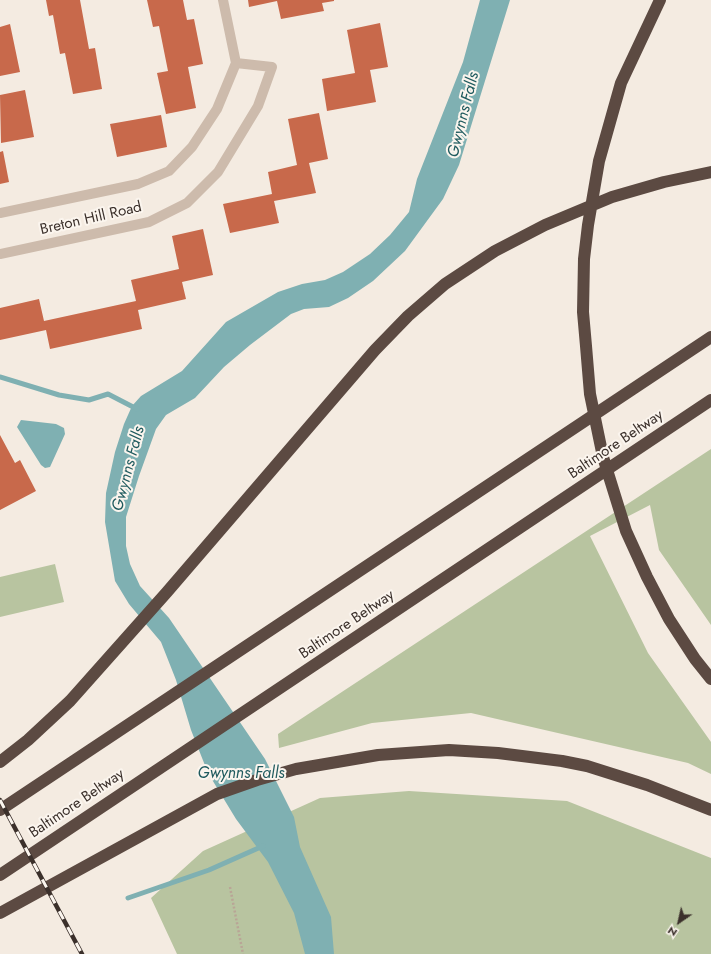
<!DOCTYPE html>
<style>
body{margin:0}
#map{position:relative;width:711px;height:954px;overflow:hidden;background:#f4ebe1;font-family:Jost,sans-serif}
canvas{display:block}
.north{position:absolute;left:659px;top:902px;width:40px;height:40px;-webkit-text-stroke:3px #fbf5ee;paint-order:stroke;rotate:214deg;font-size:11px;font-weight:700;line-height:16px;text-align:center;color:#3b302b}
.north::after{content:'';display:block;margin:auto;width:14px;height:18px;background:#3b302b;clip-path:polygon(50% 0,100% 100%,50% 72%,0 100%)}
</style>
<div id="map">
<canvas width="711" height="954"></canvas>
<div class="north">N</div>
</div>
<script>
const context = document.querySelector('canvas').getContext('2d');
context.lineJoin = 'round';
function paint(path, color) {
  context.fillStyle = color;
  context.fill(path, 'evenodd');
}
function shape(rows) {
  const path = new Path2D();
  for (const r of rows) {
    path.moveTo(r[0], r[1]);
    for (let i = 2; i < r.length; i += 2) path.lineTo(r[i], r[i + 1]);
  }
  return path;
}
function trace(path, color, width, dash) {
  context.strokeStyle = color;
  context.lineWidth = width;
  context.lineCap = dash ? 'butt' : 'round';
  context.setLineDash(dash || []);
  context.stroke(path);
}
function label(font, color, halo, rows, align = 'center') {
  context.font = font + ' Jost,sans-serif';
  context.lineWidth = 4;
  context.setLineDash([]);
  context.textBaseline = 'middle';
  context.strokeStyle = halo;
  context.fillStyle = color;
  for (const [text, x, y, turn = 0] of rows) {
    context.save();
    context.translate(x, y);
    context.rotate((+turn || 0) * Math.PI / 180);
    context.textAlign = isNaN(turn) ? turn : align;
    if (halo) context.strokeText(text, 0, 0);
    context.fillText(text, 0, 0);
    context.restore();
  }
}
paint(shape([
 [711,449,711,625,659,550,650,505,590,536,648,653,711,742,711,774,688,763,471,713,372,723,279,748,278,734],
 [55,564,64,602,0,617,0,577],
 [409,791,567,801,711,858,711,954,177,954,151,898,203,851,320,798]
]), '#b8c4a0');
paint(shape([
 [480,0,510,0,459,165,443,199,405,251,373,281,348,298,329,307,304,309,291,314,250,345,224,367,195,398,166,415,156,429,139,476,126,517,126,546,130,564,140,586,169,618,265,759,294,817,300,847,331,917,334,954,305,954,294,913,268,862,236,819,208,773,191,730,176,680,161,642,129,604,115,581,105,522,106,493,115,452,124,424,132,406,141,396,182,371,226,322,278,292,302,284,325,280,343,272,370,254,390,235,409,212,417,179,463,62],
 [21,420,56,424,64,428,65,434,50,467,45,468,41,465,17,427]
]), '#7fb0b2');
trace(shape([
 [0,377,59,395,89,400,108,394,137,409],
 [128,898,209,870,263,846]
]), '#7fb0b2', 5);
paint(shape([
 [46,0,80,0,89,49,95,48,102,89,73,94,65,53,60,54,53,15,49,16],
 [147,0,183,0,187,20,194,19,203,64,188,67,196,108,166,114,157,73,168,71,159,26,153,27],
 [248,0,334,0,334,1,322,3,324,11,281,19,277,1,249,7],
 [380,23,388,67,370,70,376,102,327,111,322,79,355,73,347,30],
 [10,24,20,72,0,76,0,27],
 [25,90,34,137,1,143,0,95],
 [319,113,328,159,309,163,316,193,274,201,279,223,230,233,223,204,272,194,268,172,297,165,288,119],
 [161,115,167,147,117,157,110,124],
 [3,151,9,182,0,184,0,152],
 [203,229,213,275,182,282,186,299,138,310,142,329,50,349,46,330,0,340,0,308,39,299,44,321,136,301,131,280,179,269,172,236],
 [0,435,15,463,20,460,36,491,0,510]
]), '#c8694b');
trace(shape([
 [230,887,243,954]
]), '#b9a596', 2.5, [2, 2]);
trace(shape([
 [0,213,138,184,169,171,192,147,217,109,236,63],
 [0,254,149,222,187,203,218,172,258,106,272,67,236,63,223,0]
]), '#cdbbac', 10);
trace(shape([
 [660,0,621,83,599,161,588,225,584,259,583,312,586,346,590,394,603,457,626,531,647,577,669,619,695,659,711,679],
 [0,762,28,740,70,701,167,592,375,350,408,316,445,284,495,251,545,225,612,197,664,182,711,172],
 [0,810,711,337],
 [0,875,711,400],
 [0,913,217,794,257,780,296,769,378,755,449,750,498,753,562,761,587,766,647,785,711,810]
]), '#5c4a42', 12);
const rail = shape([
 [0,800,82,954]
]);
trace(rail, '#3b302b', 4.5);
trace(rail, '#fbf5ee', 3, [9]);
label('15px', '#3b302b', '#fbf5ee', [
 ["Breton Hill Road",91,219,-13],
 ["Baltimore Beltway",616,445,-34],
 ["Baltimore Beltway",347,625,-34],
 ["Baltimore Beltway",77,804,-34]
]);
label('italic 16px', '#1f5a5e', '#fbf5ee', [
 ["Gwynns Falls",464,115,-76],
 ["Gwynns Falls",129,469,-75],
 ["Gwynns Falls",241,774]
]);
</script>
